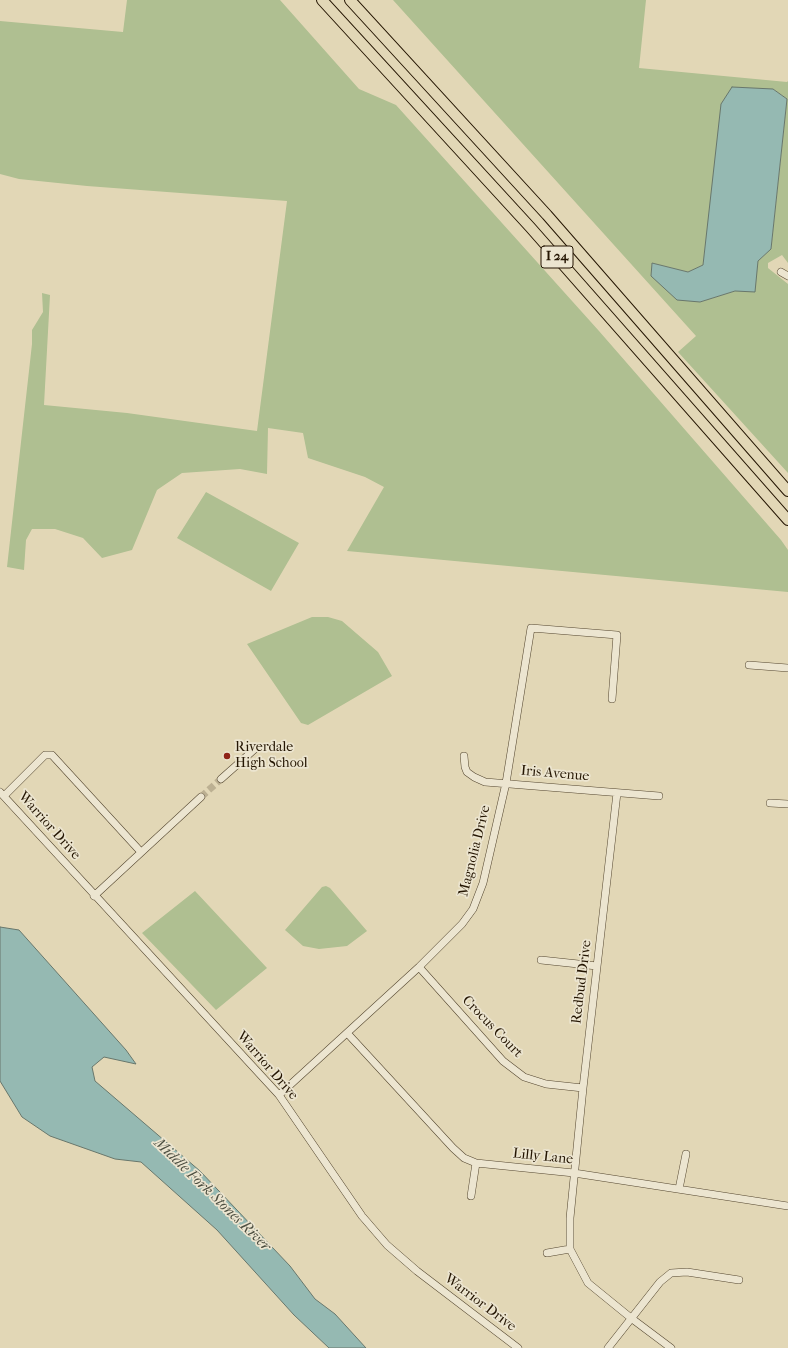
<!DOCTYPE html>
<style>
body{margin:0}
canvas{display:block;background:#e2d7b6}
</style>
<canvas width="788" height="1348"></canvas>
<script>
const context = document.querySelector('canvas').getContext('2d');
context.lineJoin = 'round';
function paint(path, color) {
  context.fillStyle = color;
  context.fill(path, 'evenodd');
}
function shape(rows) {
  const path = new Path2D();
  for (const r of rows) {
    path.moveTo(r[0], r[1]);
    for (let i = 2; i < r.length; i += 2) path.lineTo(r[i], r[i + 1]);
  }
  return path;
}
function trace(path, color, width, dash) {
  context.strokeStyle = color;
  context.lineWidth = width;
  context.lineCap = dash ? 'butt' : 'round';
  context.setLineDash(dash || []);
  context.stroke(path);
}
function label(font, color, halo, rows, align = 'center') {
  context.font = font + ' "IM FELL French Canon",serif';
  context.lineWidth = 3.5;
  context.setLineDash([]);
  context.textBaseline = 'middle';
  context.strokeStyle = halo;
  context.fillStyle = color;
  for (const [text, x, y, turn = 0] of rows) {
    context.save();
    context.translate(x, y);
    context.rotate((+turn || 0) * Math.PI / 180);
    context.textAlign = isNaN(turn) ? turn : align;
    if (halo) context.strokeText(text, 0, 0);
    context.fillText(text, 0, 0);
    context.restore();
  }
}
paint(shape([
 [127,0,280,0,359,89,396,105,599,331,781,540,788,550,788,592,347,551,384,487,365,477,308,458,303,433,268,428,267,474,240,469,182,473,157,490,132,550,102,558,83,538,55,529,32,529,26,540,24,570,7,567,32,344,32,330,43,312,42,293,50,295,44,405,127,413,257,431,287,201,87,186,19,179,0,174,0,21,123,32],
 [393,0,646,0,639,68,787,82,788,81,788,263,782,255,768,263,768,268,788,284,788,473,678,352,696,336],
 [773,89,787,99,771,249,758,261,755,274,735,291,700,302,651,276,652,263,688,272,703,265,705,250],
 [206,492,299,543,271,591,177,538],
 [312,617,328,617,342,621,378,652,392,676,308,725,301,723,247,644],
 [326,886,330,888,367,931,347,946,319,949,303,946,285,930,322,887],
 [195,891,267,968,216,1010,142,933]
]), '#afbf91');
const water = shape([
 [732,87,773,89,787,99,771,249,758,261,755,292,735,291,700,302,677,300,651,276,652,263,688,272,703,265,721,104,732,87],
 [0,927,19,930,126,1050,136,1064,104,1057,92,1067,95,1081,200,1171,290,1266,315,1299,335,1314,366,1348,329,1348,294,1315,217,1230,141,1162,115,1159,50,1136,22,1117,0,1081,0,927]
]);
paint(water, '#95b9b2');
trace(water, '#68776c', 1);
trace(shape([
 [201,797,221,779]
]), '#bcb092', 7, [7, 3.5]);
const minor = shape([
 [781,272,788,276],
 [749,665,788,668],
 [464,756,465,767,467,772,474,777,485,782,659,796],
 [221,779,256,748],
 [0,792,279,1095,362,1216,387,1245,417,1271,518,1348],
 [617,793,583,1088,570,1218,570,1249,588,1283,631,1318,671,1348],
 [4,796,45,755,52,755,140,851],
 [770,803,788,804],
 [94,896,201,797],
 [541,960,597,966],
 [419,967,503,1061,524,1077,546,1084,583,1088],
 [348,1034,453,1148,464,1158,476,1163,574,1173,788,1206],
 [279,1095,419,967,462,924,473,909,483,883,506,783,531,628,617,635,612,699],
 [679,1189,686,1154],
 [471,1196,476,1163],
 [547,1253,570,1249],
 [608,1348,660,1282,671,1273,687,1272,739,1280]
]);
const highway = shape([
 [322,0,530,227,788,520],
 [350,0,547,215,788,491]
]);
trace(minor, '#54462f', 8);
trace(highway, '#241502', 12);
trace(minor, '#ece5d0', 7);
trace(highway, '#e2d7b6', 10);
for (const [x, y, r, color] of [
 [227,756,4,"#8f2418"]
]) {
  const dot = new Path2D();
  dot.arc(x, y, r, 0, 2 * Math.PI);
  context.fillStyle = color;
  context.fill(dot);
  trace(dot, '#ece5d0', 1.5);
}
for (const [x, y, w] of [
 [557,257,32]
]) {
  const box = new Path2D();
  box.roundRect(x - w / 2, y - 11, w, 22, 3);
  context.fillStyle = '#ece5d0';
  context.fill(box);
  trace(box, '#241502', 1);
}
label('bold 13px', '#241502', null, [
 ["I 24",557,257]
]);
label('14px', '#241502', '#ece5d0', [
 ["Riverdale",235,748],
 ["High School",235,764]
], 'left');
label('14px', '#241502', '#ece5d0', [
 ["Iris Avenue",555,774,5],
 ["Warrior Drive",49,826,48],
 ["Magnolia Drive",475,851,-76],
 ["Redbud Drive",582,982,-83],
 ["Crocus Court",492,1027,46],
 ["Warrior Drive",267,1066,49],
 ["Lilly Lane",543,1157,6],
 ["Warrior Drive",480,1303,37]
]);
label('italic 15px', '#4c4e40', '#ece5d0', [
 ["Middle Fork Stones River",212,1195,44]
]);
</script>
